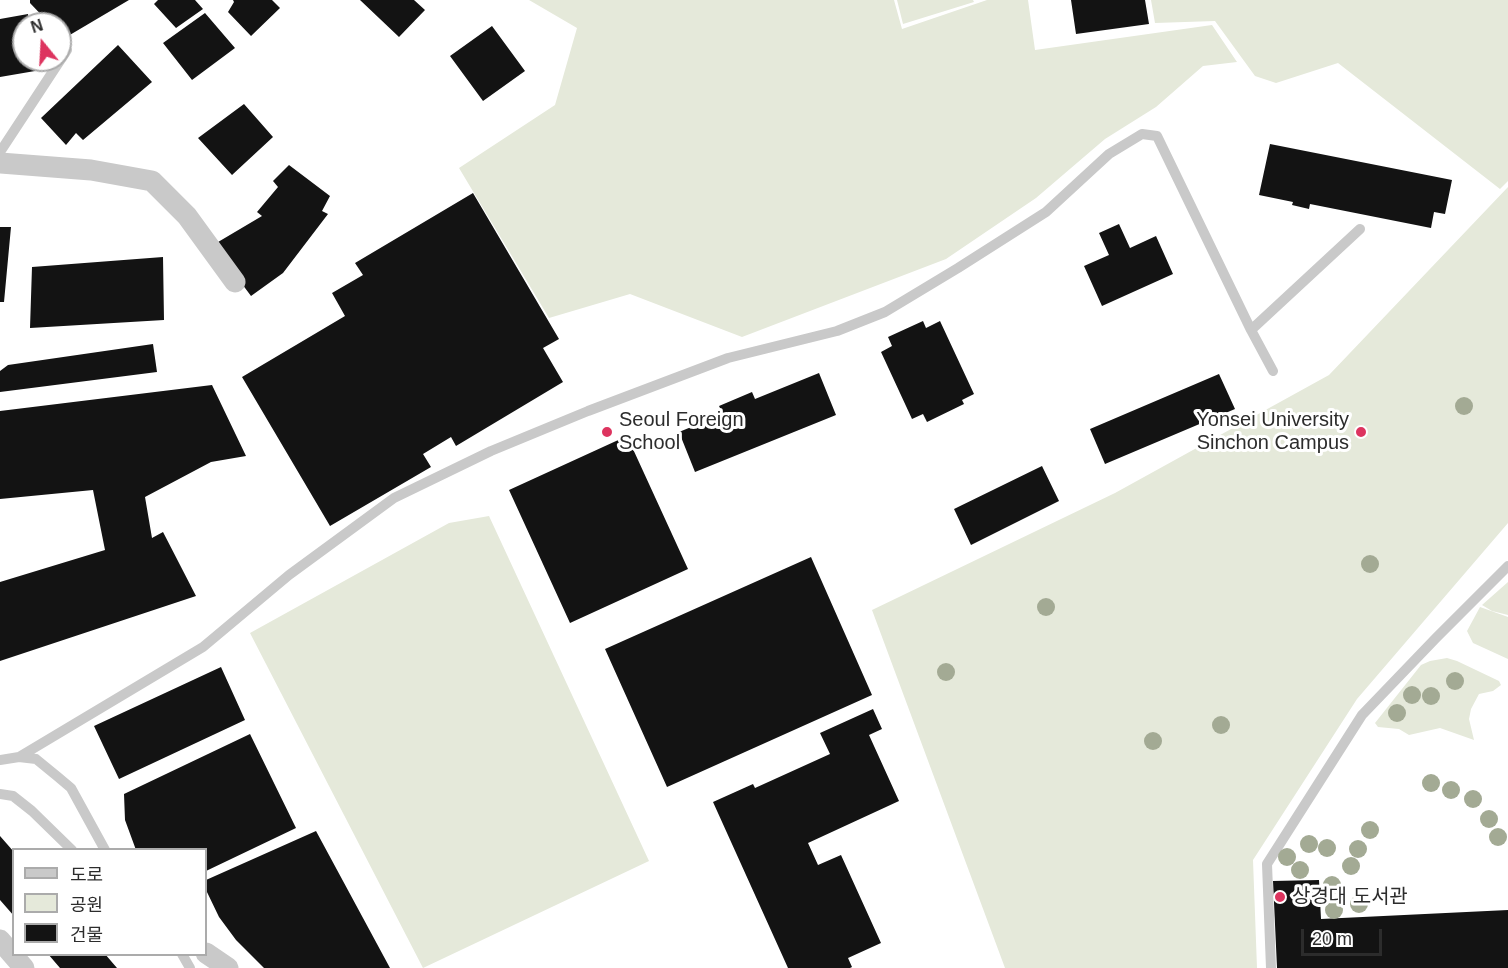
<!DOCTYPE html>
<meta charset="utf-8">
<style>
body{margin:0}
#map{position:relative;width:1508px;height:968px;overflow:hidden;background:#fff;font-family:Arial,"Noto Sans KR",sans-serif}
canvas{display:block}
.legend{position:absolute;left:12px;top:848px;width:195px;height:108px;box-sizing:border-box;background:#fff;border:2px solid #ababab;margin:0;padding:8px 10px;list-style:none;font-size:18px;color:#2c2c2c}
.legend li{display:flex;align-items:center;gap:12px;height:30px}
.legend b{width:30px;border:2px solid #ababab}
.north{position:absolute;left:12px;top:12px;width:60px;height:60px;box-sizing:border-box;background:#fff;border:2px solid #ababab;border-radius:50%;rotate:342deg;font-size:16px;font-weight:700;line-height:24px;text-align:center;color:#2c2c2c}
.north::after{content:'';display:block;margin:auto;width:21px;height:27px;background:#dd345f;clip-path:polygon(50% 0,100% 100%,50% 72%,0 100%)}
.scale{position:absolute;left:1301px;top:929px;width:81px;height:27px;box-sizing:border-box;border:3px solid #2c2c2c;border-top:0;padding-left:8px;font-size:18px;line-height:21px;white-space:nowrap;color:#2c2c2c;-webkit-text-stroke:4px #fff;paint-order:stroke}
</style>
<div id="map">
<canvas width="1508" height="968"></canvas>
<ul class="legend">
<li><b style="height:8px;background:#c9c9c9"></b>도로</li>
<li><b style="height:16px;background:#e5e9da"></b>공원</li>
<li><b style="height:16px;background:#131313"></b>건물</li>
</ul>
<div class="north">N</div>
<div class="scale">20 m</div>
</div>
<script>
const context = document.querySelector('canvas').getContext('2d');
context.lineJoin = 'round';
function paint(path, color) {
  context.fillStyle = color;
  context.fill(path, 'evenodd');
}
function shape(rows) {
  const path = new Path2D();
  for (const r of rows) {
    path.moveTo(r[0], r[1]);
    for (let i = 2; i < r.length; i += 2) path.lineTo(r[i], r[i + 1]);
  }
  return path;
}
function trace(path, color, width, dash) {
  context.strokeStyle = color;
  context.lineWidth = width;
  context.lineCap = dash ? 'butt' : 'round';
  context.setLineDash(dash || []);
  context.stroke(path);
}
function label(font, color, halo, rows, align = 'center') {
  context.font = font + ' Arial,"Noto Sans KR",sans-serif';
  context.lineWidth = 6;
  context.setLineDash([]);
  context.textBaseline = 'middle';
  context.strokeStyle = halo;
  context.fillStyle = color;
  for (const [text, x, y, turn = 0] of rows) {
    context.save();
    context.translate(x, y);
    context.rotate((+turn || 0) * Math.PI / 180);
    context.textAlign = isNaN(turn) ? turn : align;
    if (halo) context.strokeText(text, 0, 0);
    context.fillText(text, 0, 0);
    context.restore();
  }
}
paint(shape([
 [529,0,894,0,902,29,987,0,1028,0,1035,50,1212,25,1237,62,1203,66,1156,107,1105,139,1036,198,946,259,742,337,630,294,549,318,459,168,555,105,577,28],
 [897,0,973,0,974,2,903,24],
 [1151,0,1508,0,1508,181,1500,189,1338,63,1276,83,1255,76,1215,21,1155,23],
 [1508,187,1508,523,1357,699,1253,860,1257,968,1005,968,872,610,1115,493,1329,375],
 [489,516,649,861,423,968,250,633,449,523],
 [1508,582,1508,615,1492,611,1482,605],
 [1480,607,1508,617,1508,659,1473,643,1467,631],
 [1447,658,1457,661,1499,681,1501,685,1493,691,1479,694,1471,709,1469,719,1474,740,1440,728,1409,735,1399,729,1378,727,1375,723,1421,665,1430,661]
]), '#e5e9da');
paint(shape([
 [30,0,129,0,63,39,60,35,60,24,50,24,30,3],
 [158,0,195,0,203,9,176,28,154,4],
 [233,0,272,0,280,8,251,36,228,12,234,2],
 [360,0,414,0,425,10,399,37],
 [1071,0,1145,0,1149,24,1076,34],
 [205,13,235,48,192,80,163,43],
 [28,14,29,24,24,24,24,60,34,60,35,71,0,77,0,19],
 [492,26,525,71,483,101,450,56],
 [118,45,152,82,83,140,76,133,66,145,41,118],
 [244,104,273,137,232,175,198,138],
 [1270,144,1452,180,1445,214,1434,212,1431,228,1310,204,1309,209,1292,205,1293,202,1259,195],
 [289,165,330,196,322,211,328,214,283,273,251,296,213,245,262,216,257,212,278,187,273,181],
 [473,193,559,339,543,348,563,382,456,446,451,437,423,454,431,467,330,526,242,377,345,316,332,293,363,275,355,263],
 [1119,224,1130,248,1156,236,1173,274,1102,306,1084,266,1109,255,1099,233],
 [0,227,11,227,4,302,0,302],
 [163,257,164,320,30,328,32,267],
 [923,321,926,328,940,321,974,394,962,400,964,404,927,422,923,414,912,419,881,352,892,346,888,337],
 [153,344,157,372,0,392,0,371,8,365],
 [819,373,836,415,695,472,679,432,723,414,719,406,752,392,755,399],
 [1219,374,1235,409,1105,464,1090,429],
 [212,385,246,456,211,462,145,497,152,538,163,532,196,596,0,661,0,582,105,550,93,490,0,499,0,411],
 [627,436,688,569,570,623,509,490],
 [1042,466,1059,501,971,545,954,509],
 [811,557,872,695,667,787,605,649],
 [221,667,245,720,119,779,94,726],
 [873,709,882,729,869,735,899,801,808,843,818,865,841,855,881,943,848,958,852,967,850,968,788,968,713,802,753,784,755,788,830,754,820,733],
 [250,734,296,828,206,871,206,850,136,850,125,820,124,794],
 [316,831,390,968,264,968,236,940,219,917,206,890,206,880],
 [0,836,14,852,14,916,0,900],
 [1319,880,1321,919,1508,910,1508,968,1277,968,1273,881],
 [48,954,105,954,117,968,60,968]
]), '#131313');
trace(shape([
 [0,152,67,50],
 [1251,330,1273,371],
 [19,757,203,647,289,575,394,498,491,451,588,411,728,358,837,331,885,312,958,268,1046,212,1109,154,1142,134,1157,136,1251,330,1360,229],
 [0,760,19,757,36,759,58,777,71,788,105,850],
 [0,794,13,796,32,811,72,850],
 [182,954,190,968],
 [1271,968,1267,864,1362,715,1436,638,1508,566]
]), '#c9c9c9', 10);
trace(shape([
 [0,163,91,170,152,181,187,216,235,282],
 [0,940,24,968],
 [206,953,228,968]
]), '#c9c9c9', 21);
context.fillStyle = '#a3aa94';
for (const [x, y] of [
 [1464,406],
 [1370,564],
 [1046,607],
 [946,672],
 [1455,681],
 [1412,695],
 [1431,696],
 [1397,713],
 [1221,725],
 [1153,741],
 [1431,783],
 [1451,790],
 [1473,799],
 [1489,819],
 [1370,830],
 [1498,837],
 [1309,844],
 [1327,848],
 [1358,849],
 [1287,857],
 [1351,866],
 [1300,870],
 [1332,885],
 [1359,904],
 [1334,910]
]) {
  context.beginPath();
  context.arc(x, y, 9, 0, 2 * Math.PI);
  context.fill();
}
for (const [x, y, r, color] of [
 [607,432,6,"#dd345f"],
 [1361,432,6,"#dd345f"],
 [1280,897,6,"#dd345f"]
]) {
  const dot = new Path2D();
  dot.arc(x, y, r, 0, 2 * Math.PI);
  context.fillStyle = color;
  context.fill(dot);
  trace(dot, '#fff', 2);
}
label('20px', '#2c2c2c', '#fff', [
 ["Seoul Foreign",619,420],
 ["School",619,443],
 ["Yonsei University",1349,420,"right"],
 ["Sinchon Campus",1349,443,"right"],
 ["상경대 도서관",1292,897]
], 'left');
</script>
